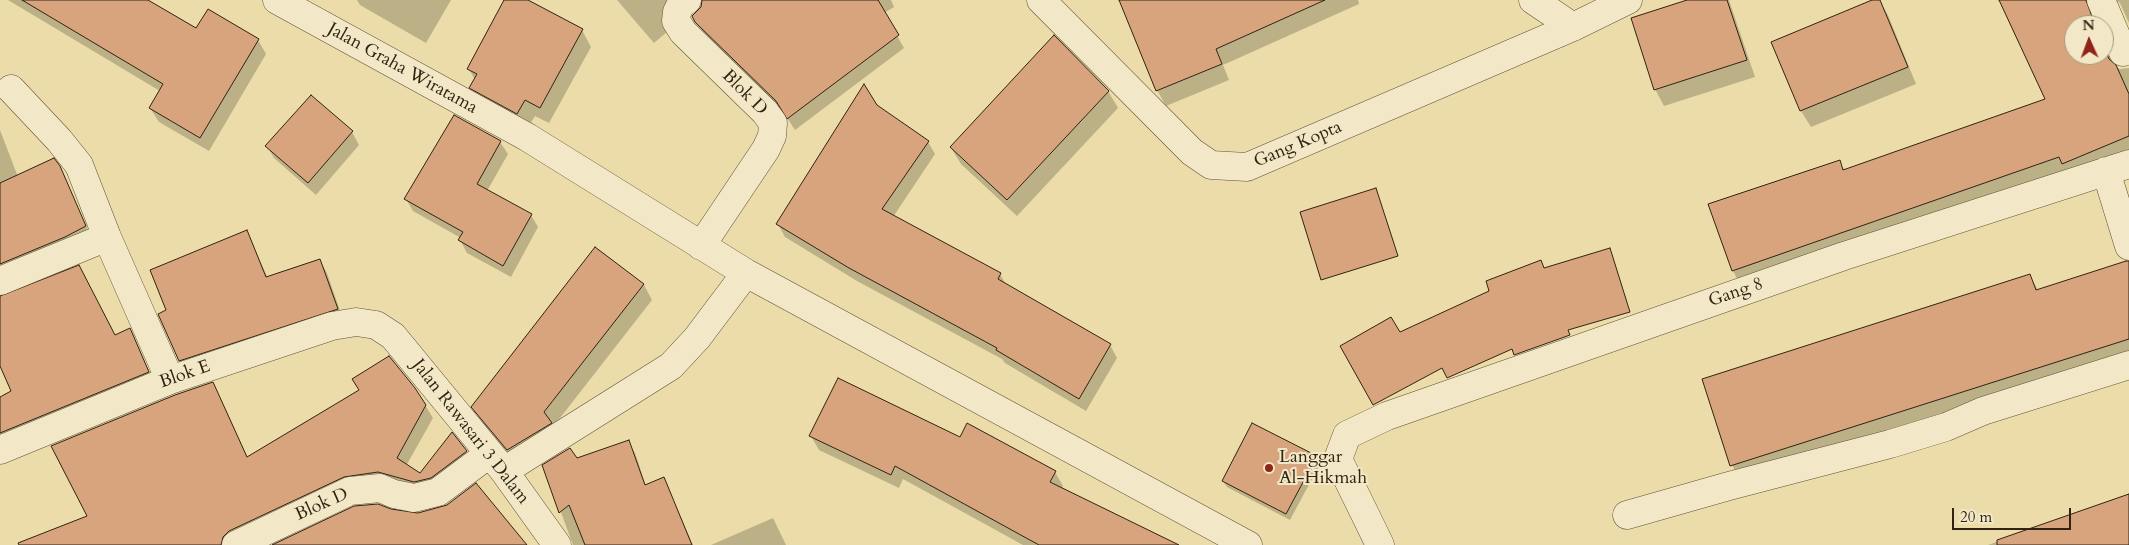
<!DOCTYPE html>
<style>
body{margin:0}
#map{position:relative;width:2129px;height:545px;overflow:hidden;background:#ebdca9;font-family:Cardo,serif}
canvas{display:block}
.north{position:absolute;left:2064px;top:15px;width:50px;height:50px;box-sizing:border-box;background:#f2e8c7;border:1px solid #a4997f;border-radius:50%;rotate:358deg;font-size:14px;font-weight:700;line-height:20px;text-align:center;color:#302313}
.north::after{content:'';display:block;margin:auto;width:18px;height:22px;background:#8f2418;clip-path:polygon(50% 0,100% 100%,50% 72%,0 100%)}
.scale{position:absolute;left:1952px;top:508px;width:119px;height:22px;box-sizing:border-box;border:2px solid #302313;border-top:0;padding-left:6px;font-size:15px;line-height:18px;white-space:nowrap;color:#302313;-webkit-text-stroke:4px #f2e8c7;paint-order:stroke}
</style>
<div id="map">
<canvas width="2129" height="545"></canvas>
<div class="north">N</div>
<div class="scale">20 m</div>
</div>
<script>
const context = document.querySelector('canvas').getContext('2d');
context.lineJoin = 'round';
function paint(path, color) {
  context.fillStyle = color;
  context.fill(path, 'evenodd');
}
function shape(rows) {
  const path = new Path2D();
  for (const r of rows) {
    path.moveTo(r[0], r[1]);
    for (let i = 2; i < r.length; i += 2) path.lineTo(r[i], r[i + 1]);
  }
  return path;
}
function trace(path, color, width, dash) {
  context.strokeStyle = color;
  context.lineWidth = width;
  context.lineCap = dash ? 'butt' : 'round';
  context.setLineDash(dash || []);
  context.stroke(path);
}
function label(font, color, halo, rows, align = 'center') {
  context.font = font + ' Cardo,serif';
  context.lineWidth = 4;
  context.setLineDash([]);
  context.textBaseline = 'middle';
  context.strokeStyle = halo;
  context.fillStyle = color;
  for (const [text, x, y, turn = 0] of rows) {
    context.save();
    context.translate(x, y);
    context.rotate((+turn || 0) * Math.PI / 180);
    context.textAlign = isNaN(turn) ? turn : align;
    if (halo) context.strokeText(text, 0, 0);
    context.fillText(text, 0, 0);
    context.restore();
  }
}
paint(shape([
 [8,0,146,0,197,30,258,40,266,54,209,151,159,122,150,108,160,91],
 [357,0,451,0,426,43,360,5],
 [506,0,525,0,582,30,591,47,549,123,535,116,527,129,480,104,471,88,475,80,469,69],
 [617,0,685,0,667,32,654,43],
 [704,0,891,0,894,7,884,13,904,48,795,130,784,113,704,34,694,17,702,8],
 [1120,0,1358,0,1359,4,1223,65,1229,80,1166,106,1157,90],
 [1691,0,1729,0,1755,77,1664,106,1655,89],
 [1875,0,1879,0,1888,15,1916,84,1811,127,1801,111,1773,42],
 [2001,0,2106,0,2093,13,2096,25,2074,25,2074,55,2104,55,2104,45,2113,66,2120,69,2129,68,2129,160,1741,286,1733,271,1709,205,1839,161,1845,171,2046,100],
 [2115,0,2129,0,2129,23,2120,3],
 [1108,91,1118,108,1017,216,961,164,951,148],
 [311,96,352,132,359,145,316,195,274,158,267,146],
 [876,106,928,142,935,154,893,217,1000,274,1006,285,1110,345,1117,358,1086,411,1005,363,1002,359,857,281,785,237,778,224],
 [0,130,18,177,59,167,92,239,0,279],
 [500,142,508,154,487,191,531,215,538,227,511,277,467,253,460,240,461,238,413,211,406,199],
 [246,231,268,278,320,260,327,273,344,322,187,373,180,360,168,311],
 [596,248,644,285,652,300,553,427,517,465,482,422,473,407],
 [2129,262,2129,356,1740,479,1732,465,2030,276,2038,290],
 [0,297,115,337,130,330,155,384,0,449,0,398,13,392,0,363],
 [213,384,248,458,425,405,433,418,406,466,420,475,466,452,473,464,438,490,387,485,234,545,74,545,89,517],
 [811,436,960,438,1055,472,1063,486,1061,489,1162,545,1023,545,903,479,899,488,819,450],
 [628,442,635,453,646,486,664,479,693,545,573,545,544,466,576,460],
 [1316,457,1320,464,1290,520,1227,487,1223,481],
 [2129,495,2129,545,1988,545],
 [773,518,786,545,711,545]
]), '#0003');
const building = shape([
 [22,0,148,0,196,28,208,9,259,39,200,138,149,108,163,84,22,0],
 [504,0,528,0,583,29,540,108,525,100,517,114,469,88,477,74,467,69,504,0],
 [702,0,878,0,899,35,787,119,776,101,695,22,692,16,701,7,702,0],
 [1119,0,1325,0,1216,49,1222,64,1156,91,1119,0],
 [1687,0,1727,0,1747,60,1654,90,1631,18,1687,0],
 [1872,0,1880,0,1908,67,1800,111,1771,42,1872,0],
 [1999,0,2086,0,2095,25,2074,25,2074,55,2104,55,2104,47,2109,59,2116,65,2129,94,2129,136,2062,164,2059,157,1732,271,1708,204,1840,160,1843,170,2045,99,1999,0],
 [1054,35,1109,91,1007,200,950,147,1054,35],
 [864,84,877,105,929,141,882,209,1001,273,998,279,1111,344,1079,399,996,350,997,348,849,268,776,224,864,84],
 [311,95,353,131,308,183,265,146,311,95],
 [454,115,501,141,477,184,532,214,503,266,458,240,463,232,404,199,454,115],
 [54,158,60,166,86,226,65,237,0,264,0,183,54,158],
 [1376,188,1398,256,1321,280,1300,212,1376,188],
 [247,230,266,277,320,259,338,309,179,361,158,314,166,310,150,270,247,230],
 [595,247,644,284,544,412,552,423,507,450,471,407,595,247],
 [1610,248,1630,312,1568,330,1570,335,1514,355,1512,349,1447,378,1442,368,1373,405,1340,346,1391,317,1400,332,1489,291,1486,281,1541,260,1544,268,1610,248],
 [2126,261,2129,261,2129,339,1730,466,1702,379,2030,274,2036,290,2126,261],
 [79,265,115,335,130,328,149,372,0,433,0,397,11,391,0,366,0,296,79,265],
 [389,356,415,388,426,405,397,458,420,473,452,432,467,451,431,478,414,482,378,472,344,477,229,531,223,537,221,545,19,545,18,543,87,516,51,446,175,395,213,382,247,457,359,390,352,379,389,356],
 [838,378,960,437,967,423,1056,471,1050,482,1179,545,1039,545,895,466,891,475,809,436,838,378],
 [1252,423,1317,456,1286,514,1222,481,1252,423],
 [629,440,645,485,664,477,692,545,585,545,569,505,559,513,542,465,570,448,577,458,629,440],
 [476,483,527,545,272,545,354,506,378,504,391,509,418,513,447,505,476,483],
 [2129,494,2129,545,1997,545,1997,540,2129,494]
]);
paint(building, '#d8a47e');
trace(building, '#302313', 1);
const minor = shape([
 [277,0,527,137,746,273,1248,545],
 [687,0,681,4,677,12,676,21,683,32,765,112,773,123,772,136,766,149,701,246],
 [1041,0,1192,152,1211,165,1247,167,1573,27,1628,0],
 [1533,0,1573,27],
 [2101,0,2123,52],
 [11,89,59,140,79,165,107,237,170,380],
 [2106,171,2129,246],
 [0,281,107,237],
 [0,450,170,380,332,326,356,322,376,325,393,336,504,471,557,545],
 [504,471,671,366,697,338,746,273],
 [1627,515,1729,486,1890,444,1946,427,1983,411,2129,365],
 [236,545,350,491,380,488,394,494,414,498,438,492,489,454],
 [1380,545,1338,459,1347,435,1387,416,1844,256,2129,164]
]);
trace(minor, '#5f5138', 29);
trace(minor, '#f2e8c7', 28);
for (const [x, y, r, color] of [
 [1269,468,5,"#8f2418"]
]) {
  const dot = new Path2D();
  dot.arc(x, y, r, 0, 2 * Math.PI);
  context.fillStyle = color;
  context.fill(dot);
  trace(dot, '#f2e8c7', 2);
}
label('18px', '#302313', '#f2e8c7', [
 ["Jalan Graha Wiratama",402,69,29],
 ["Blok D",744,93,45],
 ["Gang Kopta",1298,145,-23],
 ["Gang 8",1736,293,-19],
 ["Blok E",185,375,-19],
 ["Jalan Rawasari 3 Dalam",470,432,52],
 ["Blok D",322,505,-24]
]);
label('18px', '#302313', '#f2e8c7', [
 ["Langgar",1279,458],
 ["Al-Hikmah",1279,479]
], 'left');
</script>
